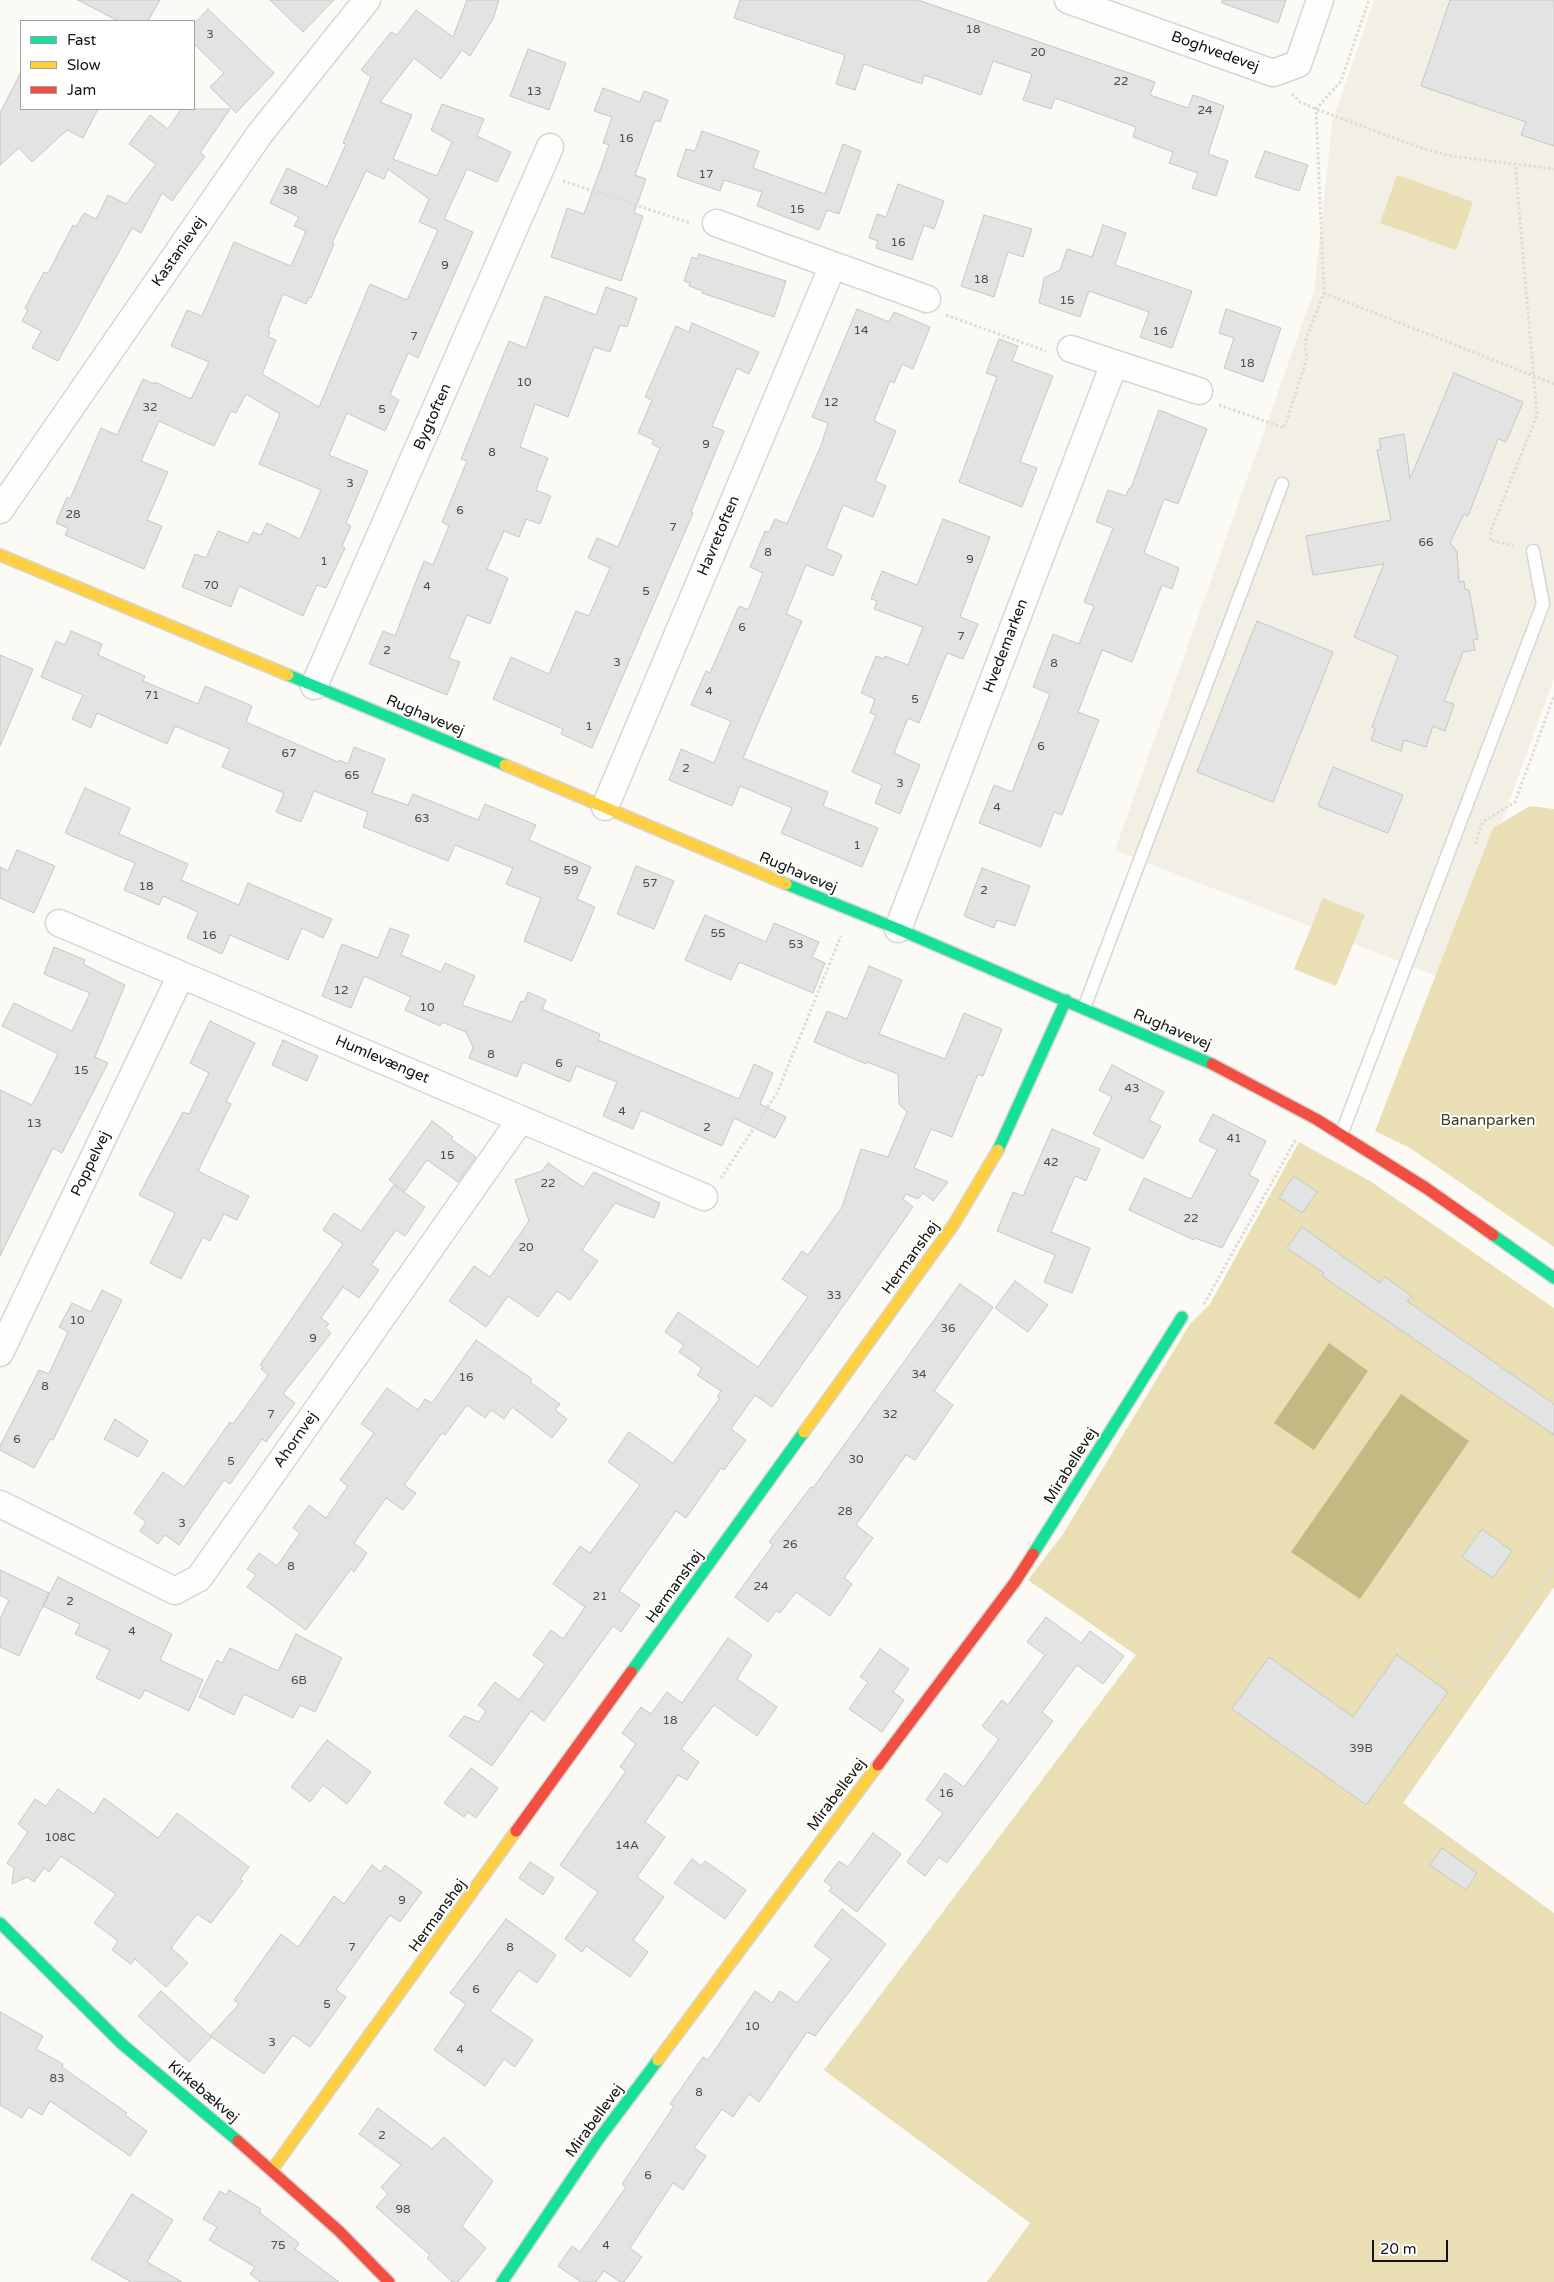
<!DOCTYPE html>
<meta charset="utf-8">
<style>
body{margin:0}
#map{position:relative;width:1554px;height:2282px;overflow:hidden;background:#fbfaf5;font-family:"Varela Round",sans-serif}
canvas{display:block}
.legend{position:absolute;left:20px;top:20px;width:175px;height:90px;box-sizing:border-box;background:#fff;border:1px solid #a1a19f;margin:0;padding:6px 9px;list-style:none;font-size:15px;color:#141410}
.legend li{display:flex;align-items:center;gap:10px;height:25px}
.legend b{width:25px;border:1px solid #a1a19f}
.scale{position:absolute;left:1372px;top:2240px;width:76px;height:22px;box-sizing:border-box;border:2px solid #141410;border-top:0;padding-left:6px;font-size:15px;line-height:18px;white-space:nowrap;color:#141410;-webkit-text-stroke:4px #fff;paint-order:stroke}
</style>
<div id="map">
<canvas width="1554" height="2282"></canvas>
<ul class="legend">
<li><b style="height:6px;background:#16e098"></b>Fast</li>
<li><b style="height:6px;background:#ffcf43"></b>Slow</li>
<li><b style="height:6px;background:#f24e42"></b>Jam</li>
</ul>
<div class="scale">20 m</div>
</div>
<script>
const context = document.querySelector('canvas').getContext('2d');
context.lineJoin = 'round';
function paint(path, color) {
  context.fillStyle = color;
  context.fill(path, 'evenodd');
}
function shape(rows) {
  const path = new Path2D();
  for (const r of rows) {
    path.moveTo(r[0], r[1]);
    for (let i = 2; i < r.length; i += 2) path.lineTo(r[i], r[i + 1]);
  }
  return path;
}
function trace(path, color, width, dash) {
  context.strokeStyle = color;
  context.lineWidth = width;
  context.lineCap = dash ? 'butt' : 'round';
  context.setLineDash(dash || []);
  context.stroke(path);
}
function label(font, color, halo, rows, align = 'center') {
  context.font = font + ' "Varela Round",sans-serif';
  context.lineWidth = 4;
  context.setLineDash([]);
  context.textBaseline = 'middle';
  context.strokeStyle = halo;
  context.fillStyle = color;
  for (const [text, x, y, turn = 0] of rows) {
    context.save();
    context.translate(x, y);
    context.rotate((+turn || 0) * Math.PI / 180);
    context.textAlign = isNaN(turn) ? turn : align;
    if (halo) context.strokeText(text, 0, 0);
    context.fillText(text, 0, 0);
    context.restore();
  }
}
paint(shape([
 [1374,0,1554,0,1554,679,1444,979,1115,850,1314,291,1332,123]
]), '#f2f0e4');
paint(shape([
 [1397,175,1473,202,1456,250,1380,223],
 [1530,806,1554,809,1554,1247,1410,1148,1375,1131,1493,828],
 [1323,898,1365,915,1336,986,1294,969],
 [1299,1142,1370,1181,1554,1308,1554,1587,1403,1803,1554,1913,1554,2282,987,2282,1030,2223,824,2070,1136,1655,1028,1580,1063,1534,1190,1324,1210,1304]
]), '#e9deb4');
paint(shape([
 [1329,1343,1368,1371,1314,1450,1274,1423],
 [1401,1394,1469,1441,1360,1599,1291,1552]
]), '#c6b882');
const building = shape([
 [78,0,160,0,148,21,118,21,78,0],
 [270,0,334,0,303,32,270,0],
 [467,0,499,0,493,19,470,56,462,50,441,79,414,58,380,102,412,115,393,159,437,176,452,142,431,130,442,104,484,119,477,136,511,152,497,182,467,169,444,219,473,232,418,358,408,353,390,395,399,400,385,431,347,413,329,455,368,471,346,523,351,526,342,546,345,548,326,588,317,585,303,616,239,586,231,607,182,587,195,554,206,558,218,531,248,543,253,532,261,535,267,523,300,539,321,490,259,464,280,414,246,394,236,413,231,411,214,446,159,421,141,461,168,472,147,520,162,526,144,569,65,535,68,528,56,523,67,497,70,499,101,428,117,435,143,379,154,384,155,382,191,399,209,362,171,346,187,310,202,316,234,242,291,266,306,231,294,226,299,217,270,203,287,168,327,187,346,144,343,143,371,77,361,70,391,32,397,35,416,10,453,37,467,0],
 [388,169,429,199,419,222,438,230,407,300,370,284,319,407,262,374,276,340,268,337,270,332,268,331,283,294,306,304,309,297,311,298,334,244,332,243,366,171,384,179,388,169],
 [740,0,918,0,1155,82,1150,95,1188,108,1193,95,1224,106,1208,154,1228,161,1216,196,1192,188,1198,173,1169,163,1173,152,1133,137,1136,127,1055,98,1051,109,1023,100,1032,74,993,61,981,95,924,75,922,84,864,64,855,90,836,84,845,55,734,18,740,0],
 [1222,0,1286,0,1278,23,1222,3,1222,0],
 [1450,0,1554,0,1554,146,1521,135,1526,122,1421,86,1450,0],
 [208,9,274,73,236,113,210,87,224,73,194,44,194,24,208,9],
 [528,49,566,63,549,110,510,96,528,49],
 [21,72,21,109,98,109,83,138,67,130,32,162,19,148,0,165,0,113,21,72],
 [603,88,640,102,644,91,668,100,660,122,655,120,635,175,646,179,634,213,643,216,621,281,551,257,567,208,584,214,609,145,603,143,612,117,594,111,603,88],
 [181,109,230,109,200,153,205,156,172,201,162,193,141,233,132,228,58,361,32,348,41,331,22,321,28,310,25,308,44,272,48,273,73,225,76,227,84,213,96,219,108,195,126,204,156,164,129,144,150,115,168,129,181,109],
 [702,131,759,151,753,168,825,194,843,144,861,151,839,214,827,210,819,230,757,206,762,192,724,180,720,191,677,176,686,149,695,151,702,131],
 [1265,151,1308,165,1299,191,1255,177,1265,151],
 [898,184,944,201,934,229,924,225,912,260,876,248,878,241,869,238,877,214,886,217,898,184],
 [984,215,1032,229,1023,257,1008,252,994,297,961,286,984,215],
 [1103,225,1126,233,1115,265,1192,291,1172,348,1140,337,1149,312,1089,291,1080,317,1039,303,1044,278,1060,270,1067,249,1092,257,1103,225],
 [699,254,786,281,774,317,702,293,703,291,689,286,690,283,684,281,692,257,697,259,699,254],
 [606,287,637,298,627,327,620,325,610,352,594,347,568,417,535,404,520,447,548,458,536,490,551,496,540,524,526,519,519,537,504,531,487,569,508,578,490,624,467,615,449,658,460,662,447,695,369,664,383,631,395,636,424,561,433,565,449,526,442,522,467,461,461,459,509,341,526,348,545,296,596,315,606,287],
 [857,309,889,322,894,312,930,327,913,369,902,364,894,383,890,381,874,421,896,431,875,481,886,486,873,517,843,505,826,548,842,555,833,576,806,565,786,614,802,621,743,758,828,792,823,806,878,828,862,867,781,833,792,808,740,786,732,806,669,780,681,749,714,763,731,721,691,705,706,671,710,673,739,606,748,610,763,573,750,567,765,531,769,532,775,519,787,524,822,443,828,423,812,417,857,309],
 [1226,309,1281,328,1263,382,1224,368,1234,338,1219,333,1226,309],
 [692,323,759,352,749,374,737,368,712,426,724,431,691,512,693,513,592,748,561,734,563,729,493,699,511,657,549,674,576,611,589,616,610,568,588,558,597,538,618,547,660,448,652,444,654,440,638,433,652,400,645,397,676,326,689,332,692,323],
 [999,339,1018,346,1012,361,1053,376,1020,462,1037,468,1022,507,959,482,997,377,986,373,999,339],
 [1454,373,1523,402,1506,442,1498,439,1468,516,1464,514,1450,542,1457,552,1459,582,1464,581,1465,589,1469,590,1478,639,1473,640,1475,650,1463,652,1444,701,1454,704,1445,731,1433,726,1426,747,1404,740,1401,751,1371,740,1375,729,1372,727,1398,656,1354,637,1384,564,1313,575,1306,536,1391,520,1377,450,1381,449,1379,439,1404,434,1410,479,1454,373],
 [1159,410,1207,429,1178,504,1164,499,1144,553,1179,568,1172,589,1162,585,1132,662,1102,650,1078,712,1099,720,1062,815,1054,812,1041,847,979,823,994,785,1012,792,1050,694,1033,687,1053,634,1079,644,1094,606,1084,602,1113,528,1096,522,1108,490,1126,496,1129,488,1131,488,1159,410],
 [943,519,990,537,960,617,978,624,963,659,947,653,919,723,908,718,894,753,920,765,900,814,875,803,882,785,852,772,876,715,870,713,875,699,861,693,876,656,884,659,885,656,908,665,923,627,874,609,877,601,871,599,882,571,917,585,943,519],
 [1257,621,1333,652,1273,802,1197,772,1257,621],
 [71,631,102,644,98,655,145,676,143,681,198,704,205,686,252,706,246,722,338,762,339,760,348,764,354,747,385,759,372,793,408,805,413,794,478,820,485,804,536,825,529,840,591,867,577,899,595,907,572,961,524,941,541,898,506,884,513,868,455,845,448,861,363,827,368,812,314,791,301,822,276,812,284,793,222,767,230,749,175,726,167,744,97,713,91,728,72,719,83,695,41,677,56,641,65,645,71,631],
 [0,655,33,669,0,746,0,655],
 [1333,767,1403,795,1388,833,1318,806,1333,767],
 [85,788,130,808,119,834,188,864,181,880,239,905,248,883,332,919,323,938,302,928,288,960,230,935,222,954,187,938,198,912,163,896,159,905,124,890,135,863,65,833,85,788],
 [17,850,55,866,34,913,0,898,0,867,8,871,17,850],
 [636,866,674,881,654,929,617,914,636,866],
 [982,868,1030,886,1015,926,997,920,994,928,964,916,982,868],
 [705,915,766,942,774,923,819,942,812,957,825,963,813,993,739,962,731,980,685,960,705,915],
 [390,928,409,935,401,955,441,972,445,963,475,976,462,1005,512,1022,521,1001,524,1002,528,992,546,1000,542,1009,600,1034,598,1040,739,1099,754,1064,773,1073,760,1104,786,1117,775,1138,734,1118,722,1146,641,1110,633,1129,603,1116,617,1082,576,1066,570,1082,523,1062,517,1077,469,1058,473,1047,466,1032,442,1022,440,1026,405,1010,411,997,364,976,351,1008,322,996,342,944,378,958,390,928],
 [54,947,85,960,83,964,125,985,95,1057,108,1063,62,1153,53,1148,0,1256,0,1090,32,1105,58,1054,2,1026,14,1003,72,1031,90,993,44,974,54,947],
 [869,966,902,980,879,1034,945,1059,964,1013,1002,1029,983,1076,978,1074,952,1137,931,1129,914,1168,948,1182,933,1201,923,1193,918,1199,906,1194,903,1199,913,1207,772,1407,755,1395,731,1429,746,1440,724,1470,721,1468,686,1518,676,1511,619,1591,640,1605,621,1632,613,1626,544,1721,531,1711,492,1766,449,1736,464,1716,479,1722,486,1711,478,1705,495,1682,519,1700,545,1664,533,1655,551,1630,563,1639,585,1607,553,1584,580,1546,590,1553,640,1485,608,1462,629,1432,673,1463,720,1398,717,1397,721,1391,697,1375,702,1368,679,1352,684,1345,665,1332,678,1312,758,1367,808,1297,782,1279,802,1251,808,1255,842,1207,861,1149,888,1157,907,1112,899,1104,898,1074,867,1062,866,1064,814,1042,827,1011,847,1019,869,966],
 [210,1021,255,1043,226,1102,231,1104,198,1171,249,1196,237,1220,224,1214,210,1241,203,1237,181,1279,150,1263,175,1213,139,1195,183,1112,189,1114,209,1073,190,1063,210,1021],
 [283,1040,318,1056,307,1081,272,1065,283,1040],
 [1112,1065,1164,1092,1149,1120,1161,1126,1143,1159,1093,1134,1112,1097,1099,1090,1112,1065],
 [1213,1114,1266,1141,1249,1175,1259,1180,1222,1248,1195,1238,1194,1240,1129,1210,1144,1178,1191,1199,1217,1150,1199,1141,1213,1114],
 [432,1121,453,1137,451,1139,476,1157,458,1182,427,1160,405,1191,389,1180,432,1121],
 [1052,1129,1100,1149,1086,1181,1075,1176,1051,1232,1090,1248,1072,1293,1044,1282,1055,1255,997,1231,1013,1192,1023,1196,1052,1129],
 [548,1163,583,1187,594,1172,660,1203,654,1218,615,1203,582,1250,598,1261,570,1300,557,1291,538,1317,508,1296,486,1327,449,1301,474,1266,490,1277,529,1221,515,1180,542,1171,548,1163],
 [1294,1176,1317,1192,1302,1213,1279,1198,1294,1176],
 [394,1185,425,1207,405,1236,396,1230,371,1265,379,1270,359,1298,343,1287,321,1318,329,1324,325,1328,331,1333,283,1394,295,1403,266,1442,262,1439,230,1484,224,1480,179,1545,165,1535,158,1544,140,1531,146,1522,134,1513,163,1472,184,1487,230,1422,233,1424,268,1375,261,1369,263,1367,260,1365,343,1244,323,1230,334,1213,361,1231,394,1185],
 [1302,1227,1380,1283,1385,1277,1412,1296,1407,1301,1554,1404,1554,1435,1322,1276,1324,1273,1287,1248,1302,1227],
 [1015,1281,1048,1305,1028,1332,995,1308,1015,1281],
 [960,1284,993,1307,934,1391,953,1405,915,1460,906,1455,856,1525,873,1538,844,1578,852,1584,830,1616,796,1592,780,1613,776,1611,768,1622,735,1597,773,1545,769,1542,811,1487,813,1488,960,1284],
 [102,1290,122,1300,53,1440,50,1439,34,1468,0,1450,0,1446,39,1370,49,1374,68,1332,59,1327,72,1303,91,1312,102,1290],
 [476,1340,532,1379,530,1382,560,1404,555,1410,567,1419,552,1438,512,1407,504,1419,491,1410,485,1418,467,1405,445,1435,442,1433,404,1485,416,1493,403,1510,386,1498,354,1543,367,1553,354,1572,351,1569,306,1630,247,1587,256,1575,247,1569,259,1553,277,1566,300,1533,293,1528,309,1505,326,1518,348,1486,340,1480,374,1433,361,1424,387,1388,418,1410,425,1399,432,1403,476,1340],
 [115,1419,148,1441,138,1457,104,1439,115,1419],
 [1482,1529,1512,1551,1493,1578,1462,1557,1482,1529],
 [0,1570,49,1593,19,1656,0,1647,0,1619,9,1600,0,1595,0,1570],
 [58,1577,172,1634,160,1660,203,1680,189,1711,145,1690,140,1699,96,1678,110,1650,75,1634,80,1624,43,1606,58,1577],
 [1046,1617,1081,1643,1090,1631,1124,1656,1103,1684,1077,1665,1042,1712,1053,1721,947,1863,939,1857,925,1876,907,1862,943,1813,926,1800,945,1773,964,1787,999,1739,982,1726,1002,1700,1008,1705,1045,1655,1027,1642,1046,1617],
 [296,1634,342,1658,315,1712,300,1705,293,1718,244,1694,234,1715,199,1697,217,1660,222,1663,230,1648,278,1671,296,1634],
 [728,1638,752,1655,737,1679,777,1707,757,1736,714,1705,681,1749,699,1762,687,1780,678,1775,645,1822,665,1837,637,1877,664,1897,633,1940,648,1952,630,1977,586,1946,582,1952,565,1939,598,1892,560,1865,626,1771,620,1767,636,1744,622,1733,641,1707,651,1714,667,1692,682,1703,728,1638],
 [880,1649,909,1669,893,1692,904,1700,882,1732,849,1709,868,1682,860,1677,880,1649],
 [1397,1655,1448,1692,1366,1805,1232,1709,1269,1657,1353,1717,1397,1655],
 [327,1740,371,1772,347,1804,323,1785,310,1802,291,1787,327,1740],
 [471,1768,498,1788,476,1818,468,1812,464,1817,444,1803,471,1768],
 [58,1789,94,1814,104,1798,158,1838,177,1813,249,1867,240,1879,243,1881,211,1923,197,1914,171,1948,188,1963,166,1987,135,1959,131,1964,112,1950,118,1941,94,1923,116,1894,61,1856,49,1872,44,1868,34,1882,27,1877,12,1884,14,1868,7,1863,28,1832,18,1824,35,1799,46,1806,58,1789],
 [873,1833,901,1854,857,1912,829,1891,832,1887,824,1881,839,1861,848,1867,873,1833],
 [1442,1848,1477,1873,1466,1890,1430,1865,1442,1848],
 [692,1859,701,1866,705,1861,746,1890,725,1919,674,1883,692,1859],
 [530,1862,554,1878,543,1895,519,1878,530,1862],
 [372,1865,381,1872,385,1865,422,1892,400,1922,390,1915,336,1990,346,1997,310,2047,293,2035,264,2074,210,2036,239,2004,234,2000,281,1934,298,1947,334,1896,344,1904,372,1865],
 [842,1909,886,1944,815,2036,807,2032,759,2102,749,2094,733,2117,722,2109,694,2148,706,2156,683,2190,673,2183,630,2248,642,2257,624,2282,620,2282,604,2271,596,2282,581,2282,558,2266,572,2246,580,2252,626,2187,622,2184,674,2106,670,2104,703,2057,708,2060,755,1991,772,2003,780,1991,797,2003,831,1959,814,1946,842,1909],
 [506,1919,556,1955,537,1983,519,1970,490,2011,533,2040,515,2067,504,2059,485,2086,434,2050,466,2004,450,1993,506,1919],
 [161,1991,212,2037,189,2062,138,2016,161,1991],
 [0,2012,43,2036,36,2049,63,2064,62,2067,127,2113,125,2115,147,2131,130,2156,50,2101,42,2115,28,2107,22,2118,0,2105,0,2012],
 [378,2108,432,2149,444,2137,493,2181,462,2226,486,2248,458,2282,452,2282,427,2258,430,2255,376,2207,388,2194,381,2187,401,2165,359,2134,378,2108],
 [229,2190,261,2209,259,2212,299,2243,295,2249,339,2282,260,2282,250,2274,255,2267,209,2240,217,2227,203,2219,220,2191,226,2195,229,2190],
 [132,2194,173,2220,147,2262,182,2282,131,2282,91,2259,132,2194]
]);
paint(building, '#e2e4e3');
trace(building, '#c6c6c5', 1);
const lane = shape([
 [1084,1008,1282,484],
 [1341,1135,1543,604,1533,551]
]);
const street = shape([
 [1068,0,1273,73,1298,64,1320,0],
 [716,223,927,299],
 [1071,349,1199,391],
 [0,510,259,135,367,0],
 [314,686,550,147],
 [605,807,833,265],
 [59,923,704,1197],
 [898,929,1114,364],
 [0,1353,181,975],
 [0,1504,175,1591,199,1578,521,1119]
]);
const fast = shape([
 [288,675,505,765],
 [786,884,898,929,1212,1064],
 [998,1150,1066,1000],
 [1493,1235,1554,1278],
 [1033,1554,1182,1317],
 [631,1672,804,1432],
 [0,1923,122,2044,238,2141],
 [502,2282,598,2140,658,2060]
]);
const slow = shape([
 [0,555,288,675],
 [505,765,786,884],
 [804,1432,954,1224,998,1150],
 [658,2060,878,1765],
 [272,2170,516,1831]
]);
const jam = shape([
 [1212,1064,1316,1119,1426,1188,1493,1235],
 [878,1765,1015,1582,1033,1554],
 [516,1831,631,1672],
 [238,2141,339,2231,389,2282]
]);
trace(lane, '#d7d6d2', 15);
trace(street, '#d7d6d2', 29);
trace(fast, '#d7d6d2', 14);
trace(slow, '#d7d6d2', 14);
trace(jam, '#d7d6d2', 14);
trace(shape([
 [1292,94,1300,102,1316,109,1424,149,1452,156,1554,169],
 [563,181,690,223],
 [1324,293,1554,384],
 [946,315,1046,351],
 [1219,405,1284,428,1307,358,1305,342,1324,293,1316,109,1341,81,1369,0],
 [1514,546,1490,540,1491,530,1537,415,1515,163],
 [1475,844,1483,822,1515,802,1554,696],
 [721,1178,777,1093,841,936],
 [1204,1304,1296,1139],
 [1426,1660,1467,1689,1554,1566]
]), '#dcdbd9', 3, [2.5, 2.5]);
trace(lane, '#fefefe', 12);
trace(street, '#fefefe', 26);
trace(fast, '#16e098', 11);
trace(slow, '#ffcf43', 11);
trace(jam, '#f24e42', 11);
label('12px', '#4b4b48', null, [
 ["18",973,30],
 ["3",210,35],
 ["20",1038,53],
 ["22",1121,82],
 ["13",534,92],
 ["24",1205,111],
 ["16",626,139],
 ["17",706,175],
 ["38",290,191],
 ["15",797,210],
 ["16",898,243],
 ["9",445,266],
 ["18",981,280],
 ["15",1067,301],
 ["14",861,331],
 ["16",1160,332],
 ["7",414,337],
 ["18",1247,364],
 ["10",524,383],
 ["12",831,403],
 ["32",150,408],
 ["5",382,410],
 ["9",706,445],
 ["8",492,453],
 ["3",350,484],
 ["6",460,511],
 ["28",73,515],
 ["7",673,528],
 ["66",1426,543],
 ["8",768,553],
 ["9",970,560],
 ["1",324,562],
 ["70",211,586],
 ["4",427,587],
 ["5",646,592],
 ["6",742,628],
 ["7",961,637],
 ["2",387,651],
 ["3",617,663],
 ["8",1054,664],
 ["4",709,692],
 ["71",152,696],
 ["5",915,700],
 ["1",589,727],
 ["6",1041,747],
 ["67",289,754],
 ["2",686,769],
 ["65",352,776],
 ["3",900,784],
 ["4",997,808],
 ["63",422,819],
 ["1",857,846],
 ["59",571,871],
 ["57",650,884],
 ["18",146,887],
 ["2",984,891],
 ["55",718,934],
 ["16",209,936],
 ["53",796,945],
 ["12",341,991],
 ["10",427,1008],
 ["8",491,1055],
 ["6",559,1064],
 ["15",81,1071],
 ["43",1132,1089],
 ["4",622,1112],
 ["13",34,1124],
 ["2",707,1128],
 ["41",1234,1139],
 ["15",447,1156],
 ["42",1051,1163],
 ["22",548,1184],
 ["22",1191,1219],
 ["20",526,1248],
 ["33",834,1296],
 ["10",77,1321],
 ["36",948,1329],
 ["9",313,1339],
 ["34",919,1375],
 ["16",466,1378],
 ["8",45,1387],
 ["7",271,1415],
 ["32",890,1415],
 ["6",17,1440],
 ["30",856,1460],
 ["5",231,1462],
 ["28",845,1512],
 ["3",182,1524],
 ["26",790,1545],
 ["8",291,1567],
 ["24",761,1587],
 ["21",600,1597],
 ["2",70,1602],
 ["4",132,1632],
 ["6B",299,1681],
 ["18",670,1721],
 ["39B",1361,1749],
 ["16",946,1794],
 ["108C",60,1838],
 ["14A",627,1846],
 ["9",402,1901],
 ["7",352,1948],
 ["8",510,1948],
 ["6",476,1990],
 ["5",327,2005],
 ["10",752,2027],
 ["3",272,2043],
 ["4",460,2050],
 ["83",57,2079],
 ["8",699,2093],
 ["2",382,2136],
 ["6",648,2176],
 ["98",403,2210],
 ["75",278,2246],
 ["4",606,2246]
]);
label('15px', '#141410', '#fff', [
 ["Boghvedevej",1215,52,20],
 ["Kastanievej",179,252,-55],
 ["Bygtoften",433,417,-66],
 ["Havretoften",719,536,-67],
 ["Hvedemarken",1006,646,-69],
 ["Rughavevej",425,716,23],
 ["Rughavevej",798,873,23],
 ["Rughavevej",1172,1030,23],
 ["Humlevænget",382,1060,23],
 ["Poppelvej",91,1164,-64],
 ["Hermanshøj",911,1258,-54],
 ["Ahornvej",296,1440,-55],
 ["Mirabellevej",1071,1466,-58],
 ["Hermanshøj",675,1587,-54],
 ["Mirabellevej",837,1795,-53],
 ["Hermanshøj",438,1916,-54],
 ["Kirkebækvej",203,2092,40],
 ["Mirabellevej",595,2121,-54]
]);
label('15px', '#443b1a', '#fff', [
 ["Bananparken",1488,1121]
]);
</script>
